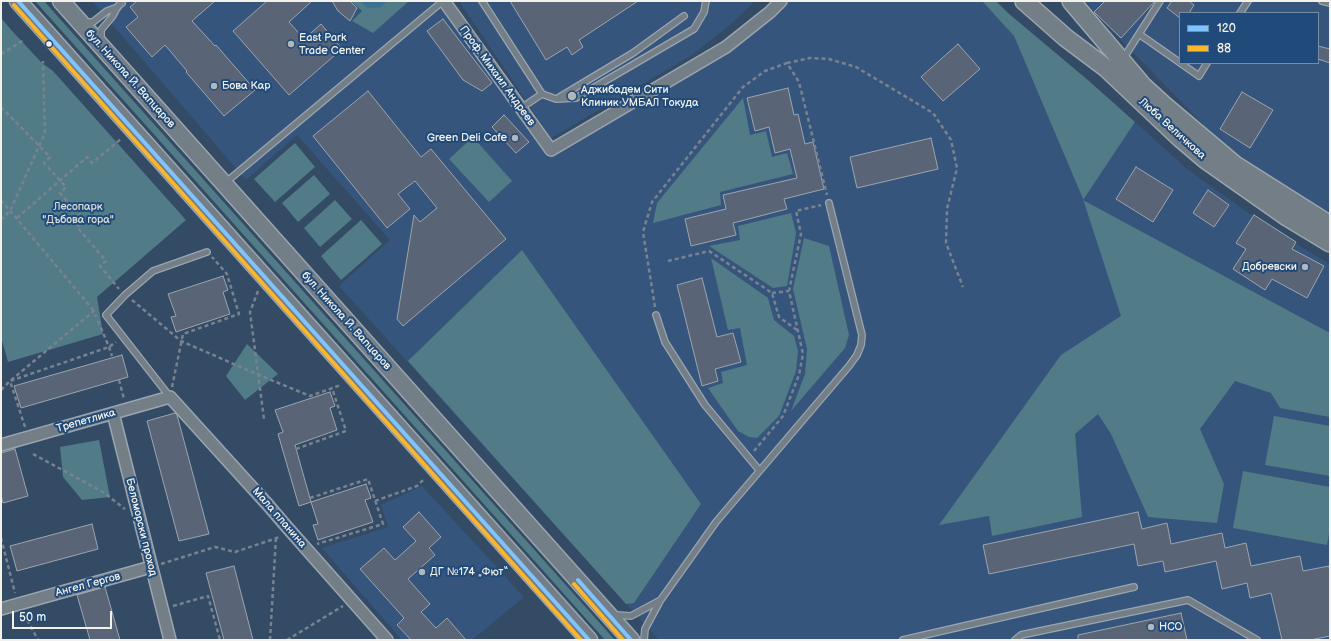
<!DOCTYPE html>
<meta charset="utf-8">
<style>
body{margin:0}
#map{position:relative;width:1331px;height:641px;overflow:hidden;background:#344b65;font-family:"Balsamiq Sans",sans-serif}
canvas{display:block}
.frame{position:absolute;inset:0;border:2px solid #f4f1e8;pointer-events:none}
.legend{position:absolute;left:1179px;top:12px;width:140px;height:52px;box-sizing:border-box;background:#1f4a7a;border:1px solid #748da6;margin:0;padding:5px 7px;list-style:none;font-size:12px;color:#f4f1e8}
.legend li{display:flex;align-items:center;gap:8px;height:20px}
.legend b{width:20px;border:1px solid #748da6}
.scale{position:absolute;left:12px;top:611px;width:100px;height:18px;box-sizing:border-box;border:2px solid #f4f1e8;border-top:0;padding-left:5px;font-size:12px;line-height:14px;white-space:nowrap;color:#f4f1e8;-webkit-text-stroke:3px #1f4a7a;paint-order:stroke}
</style>
<div id="map">
<canvas width="1331" height="641"></canvas>
<div class="frame"></div>
<ul class="legend">
<li><b style="height:5px;background:#80c4ff"></b>120</li>
<li><b style="height:5px;background:#fab62d"></b>88</li>
</ul>
<div class="scale">50 m</div>
</div>
<script>
const context = document.querySelector('canvas').getContext('2d');
context.lineJoin = 'round';
function paint(path, color) {
  context.fillStyle = color;
  context.fill(path, 'evenodd');
}
function shape(rows) {
  const path = new Path2D();
  for (const r of rows) {
    path.moveTo(r[0], r[1]);
    for (let i = 2; i < r.length; i += 2) path.lineTo(r[i], r[i + 1]);
  }
  return path;
}
function trace(path, color, width, dash) {
  context.strokeStyle = color;
  context.lineWidth = width;
  context.lineCap = dash ? 'butt' : 'round';
  context.setLineDash(dash || []);
  context.stroke(path);
}
function label(font, color, halo, rows, align = 'center') {
  context.font = font + ' "Balsamiq Sans",sans-serif';
  context.lineWidth = 4;
  context.setLineDash([]);
  context.textBaseline = 'middle';
  context.strokeStyle = halo;
  context.fillStyle = color;
  for (const [text, x, y, turn = 0] of rows) {
    context.save();
    context.translate(x, y);
    context.rotate((+turn || 0) * Math.PI / 180);
    context.textAlign = isNaN(turn) ? turn : align;
    if (halo) context.strokeText(text, 0, 0);
    context.fillText(text, 0, 0);
    context.restore();
  }
}
paint(shape([
 [92,1,435,1,546,154,737,41,785,1,982,1,1014,36,1083,199,1135,122,1187,169,1244,210,1293,242,1330,264,1330,333,1083,200,1330,394,1330,640,659,640,339,286,390,240,297,135,246,180],
 [459,1,755,1,730,25,692,55,551,138],
 [1085,1,1330,1,1330,213,1229,151,1117,36],
 [1180,13,1318,13,1318,63,1180,63],
 [422,486,524,597,472,640,402,640,322,548,388,527,381,505]
]), '#36557c');
paint(shape([
 [35,1,44,1,615,640,605,640],
 [351,1,409,1,373,33,352,21,362,11],
 [982,1,996,1,1008,13,1089,81,1135,122,1083,200,1330,333,1330,417,1280,408,1271,393,1235,381,1200,429,1224,484,1217,523,1148,517,1111,434,1098,414,1075,434,1082,517,992,536,989,516,939,525,1061,355,1121,316,1083,199,1014,36],
 [1,18,13,32,41,62,53,71,186,220,97,297,103,334,8,362,1,337],
 [743,98,750,135,766,131,772,157,787,153,793,174,720,192,721,205,653,223,657,203],
 [473,137,512,181,489,202,449,159],
 [295,143,315,167,275,202,254,179],
 [314,175,330,194,298,222,282,203],
 [335,200,352,219,320,247,304,228],
 [791,213,796,233,787,286,773,288,709,246,740,240,738,226],
 [361,220,382,244,341,280,321,256],
 [804,238,829,246,849,335,845,348,791,411,805,374,807,349,793,289],
 [522,250,701,504,634,603,626,604,408,361],
 [711,258,768,298,774,320,794,336,798,351,796,371,779,416,757,438,749,437,738,431,708,388,723,383,721,372,747,365,740,328,728,330],
 [247,344,278,374,245,400,226,376],
 [1274,416,1330,426,1330,476,1265,465],
 [99,440,110,497,82,500,63,477,60,447],
 [1243,471,1330,487,1330,528,1327,545,1233,528]
]), '#517b87');
paint(shape([
 [360,1,387,1,381,7,371,8,366,7]
]), '#3d7194');
const building = shape([
 [137,1,215,1,192,21,215,46,216,45,255,90,224,116,186,72,187,71,165,45,152,57,126,27,138,17,130,7,137,1],
 [267,1,312,1,289,22,304,39,321,24,342,49,289,95,233,31,267,1],
 [332,1,350,1,357,8,350,21,338,11,332,1],
 [510,1,638,1,579,40,583,47,572,55,567,47,546,60,510,1],
 [1105,1,1155,1,1121,38,1094,12,1105,1],
 [1172,1,1189,1,1194,5,1189,13,1180,13,1180,18,1167,8,1172,1],
 [443,19,492,83,482,91,463,80,427,31,443,19],
 [958,44,980,69,943,101,921,77,958,44],
 [1318,46,1330,49,1330,63,1318,59,1318,46],
 [788,88,794,115,798,114,805,144,813,142,824,189,784,199,787,209,733,223,736,235,691,246,685,219,726,209,723,195,797,178,790,149,775,153,769,127,755,131,747,98,788,88],
 [368,91,421,157,431,149,506,239,403,326,397,319,414,215,420,222,437,208,415,181,398,194,410,209,387,228,313,136,368,91],
 [1242,92,1273,110,1250,148,1220,129,1242,92],
 [504,115,529,142,516,153,492,127,504,115],
 [931,138,938,169,857,188,850,157,931,138],
 [1136,167,1173,190,1153,222,1116,199,1136,167],
 [1208,190,1229,205,1214,227,1193,213,1208,190],
 [1254,215,1296,242,1292,249,1324,266,1307,298,1272,279,1265,290,1233,269,1246,249,1236,243,1254,215],
 [223,276,228,290,223,292,230,314,176,332,171,317,176,316,168,294,223,276],
 [702,278,717,337,733,333,741,362,715,369,718,381,702,386,677,285,702,278],
 [122,355,128,377,21,408,14,386,122,355],
 [330,392,335,406,330,408,337,430,295,445,311,502,299,506,278,434,283,432,275,410,330,392],
 [175,413,177,415,209,534,179,541,147,421,175,413],
 [15,449,28,496,3,503,1,495,1,453,15,449],
 [366,484,371,498,365,500,373,522,318,540,313,525,318,524,311,502,366,484],
 [419,512,441,537,429,548,435,555,408,579,430,604,421,612,436,628,447,618,466,640,411,640,397,625,404,618,360,569,384,548,395,560,416,541,403,527,419,512],
 [1138,512,1142,529,1167,523,1171,544,1222,533,1225,548,1246,543,1251,566,1300,556,1303,571,1329,566,1330,572,1330,636,1310,640,1282,640,1271,593,1250,598,1247,583,1222,589,1216,561,1165,572,1163,561,1138,566,1134,544,989,574,983,545,1138,512],
 [92,524,98,549,17,571,10,546,92,524],
 [234,566,253,640,224,640,206,573,234,566],
 [105,587,120,640,90,640,77,595,105,587],
 [1181,613,1187,640,1078,640,1078,635,1181,613]
]);
paint(building, '#596576');
trace(building, '#9ba5af', 1);
const service = shape([
 [482,1,542,94,556,99,576,98,694,29,704,12,706,1],
 [1322,1,1330,3],
 [1240,13,1248,1],
 [83,21,88,22,93,22,107,11,118,7],
 [1139,34,1199,76,1207,63],
 [101,41,101,30,112,17,118,6,122,3,120,1],
 [1123,59,1160,1],
 [558,98,633,53,684,16],
 [521,108,542,94],
 [225,183,443,1],
 [656,315,665,342,705,405,759,470],
 [170,397,106,315,125,295,153,271,207,252],
 [614,614,617,615,631,616,659,601],
 [644,640,645,629,660,601,716,522,849,366,857,355,861,345,862,335,829,203],
 [903,640,1134,587],
 [1015,640,1021,635,1188,600,1257,640]
]);
const minor = shape([
 [444,1,551,150,726,47,770,12,781,1],
 [113,413,170,640],
 [1,445,170,397,268,505,286,526,387,640],
 [1,609,151,567]
]);
const secondary = shape([
 [18,1,589,640],
 [61,1,631,640]
]);
const primary = shape([
 [1024,1,1066,38,1106,68,1180,138,1206,160,1287,217,1330,243],
 [1071,1,1143,86,1165,106,1235,165,1330,225]
]);
trace(service, '#9ba5af', 8);
trace(minor, '#9ba5af', 14);
trace(secondary, '#9ba5af', 19);
trace(primary, '#9ba5af', 20);
trace(shape([
 [1,54,24,40],
 [787,63,810,58,829,59,856,67,933,113,951,140,957,168,947,209,946,243,963,287],
 [1,107,50,157,44,163,66,187,60,193,84,221,77,227,106,261,100,266,119,289],
 [1,200,94,311],
 [17,218,87,157,92,163,121,139],
 [1,220,10,211,45,133,43,61],
 [668,261,709,251,772,293,779,317,797,330],
 [258,291,250,312,264,419],
 [772,293,789,291],
 [132,300,181,341,259,375,310,396,341,385],
 [655,307,643,232,652,202,743,87,765,71,787,63,799,82,827,195],
 [98,321,109,347,112,356],
 [119,380,124,399],
 [172,387,183,334,239,314,227,274,212,257],
 [1,390,10,381,94,311,96,317],
 [25,427,10,381,109,347,116,342],
 [296,449,346,431,332,388],
 [754,451,783,416,799,375,803,354,789,291,801,234,796,211,821,205],
 [33,454,103,492,125,509],
 [310,498,368,479,383,524,317,544],
 [375,501,417,486,425,478],
 [1,538,15,593],
 [161,564,215,547,235,552,277,538,279,535],
 [173,606,208,596,220,640],
 [24,614,38,640],
 [270,640,276,537],
 [287,640,343,606]
]), '#78838f', 2.5, [4, 3]);
trace(service, '#737e87', 5.5);
trace(minor, '#737e87', 11);
trace(secondary, '#737e87', 16);
trace(primary, '#737e87', 17);
trace(shape([
 [18,1,589,640],
 [578,580,631,640]
]), '#80c4ff', 4);
trace(shape([
 [14,5,581,640],
 [574,584,623,640]
]), '#fab62d', 4);
for (const [x, y, r, color] of [
 [49,44,3.5,"#f4f1e8"],
 [291,44,4,"#b1b7ba"],
 [214,86,4,"#b1b7ba"],
 [572,96,5,"#b1b7ba"],
 [515,138,4,"#b1b7ba"],
 [1305,267,4,"#b1b7ba"],
 [422,572,4,"#b1b7ba"],
 [1151,627,4,"#b1b7ba"]
]) {
  const dot = new Path2D();
  dot.arc(x, y, r, 0, 2 * Math.PI);
  context.fillStyle = color;
  context.fill(dot);
  trace(dot, '#1f4a7a', 1.5);
}
label('11px', '#f4f1e8', '#1f4a7a', [
 ["East Park",299,38],
 ["Trade Center",299,51],
 ["Бова Кар",222,86],
 ["Аджибадем Сити",581,90],
 ["Клиник УМБАЛ Токуда",581,103],
 ["Green Deli Cafe",507,138,"right"],
 ["Добревски",1297,267,"right"],
 ["ДГ №174 „Фют“",430,572],
 ["НСО",1159,627]
], 'left');
label('11px', '#f4f1e8', '#1f4a7a', [
 ["Проф. Михаил Андреев",497,76,54],
 ["бул. Никола Й. Вапцаров",130,79,48],
 ["Люба Величкова",1172,129,42],
 ["бул. Никола Й. Вапцаров",346,321,48],
 ["Трепетлика",86,421,-16],
 ["Мала планина",279,518,49],
 ["Беломорски проход",141,527,76],
 ["Ангел Гергов",88,585,-15]
]);
label('11px', '#dce0da', '#1f4a7a', [
 ["Лесопарк",78,207],
 ["\"Дъбова гора\"",78,220]
]);
</script>
